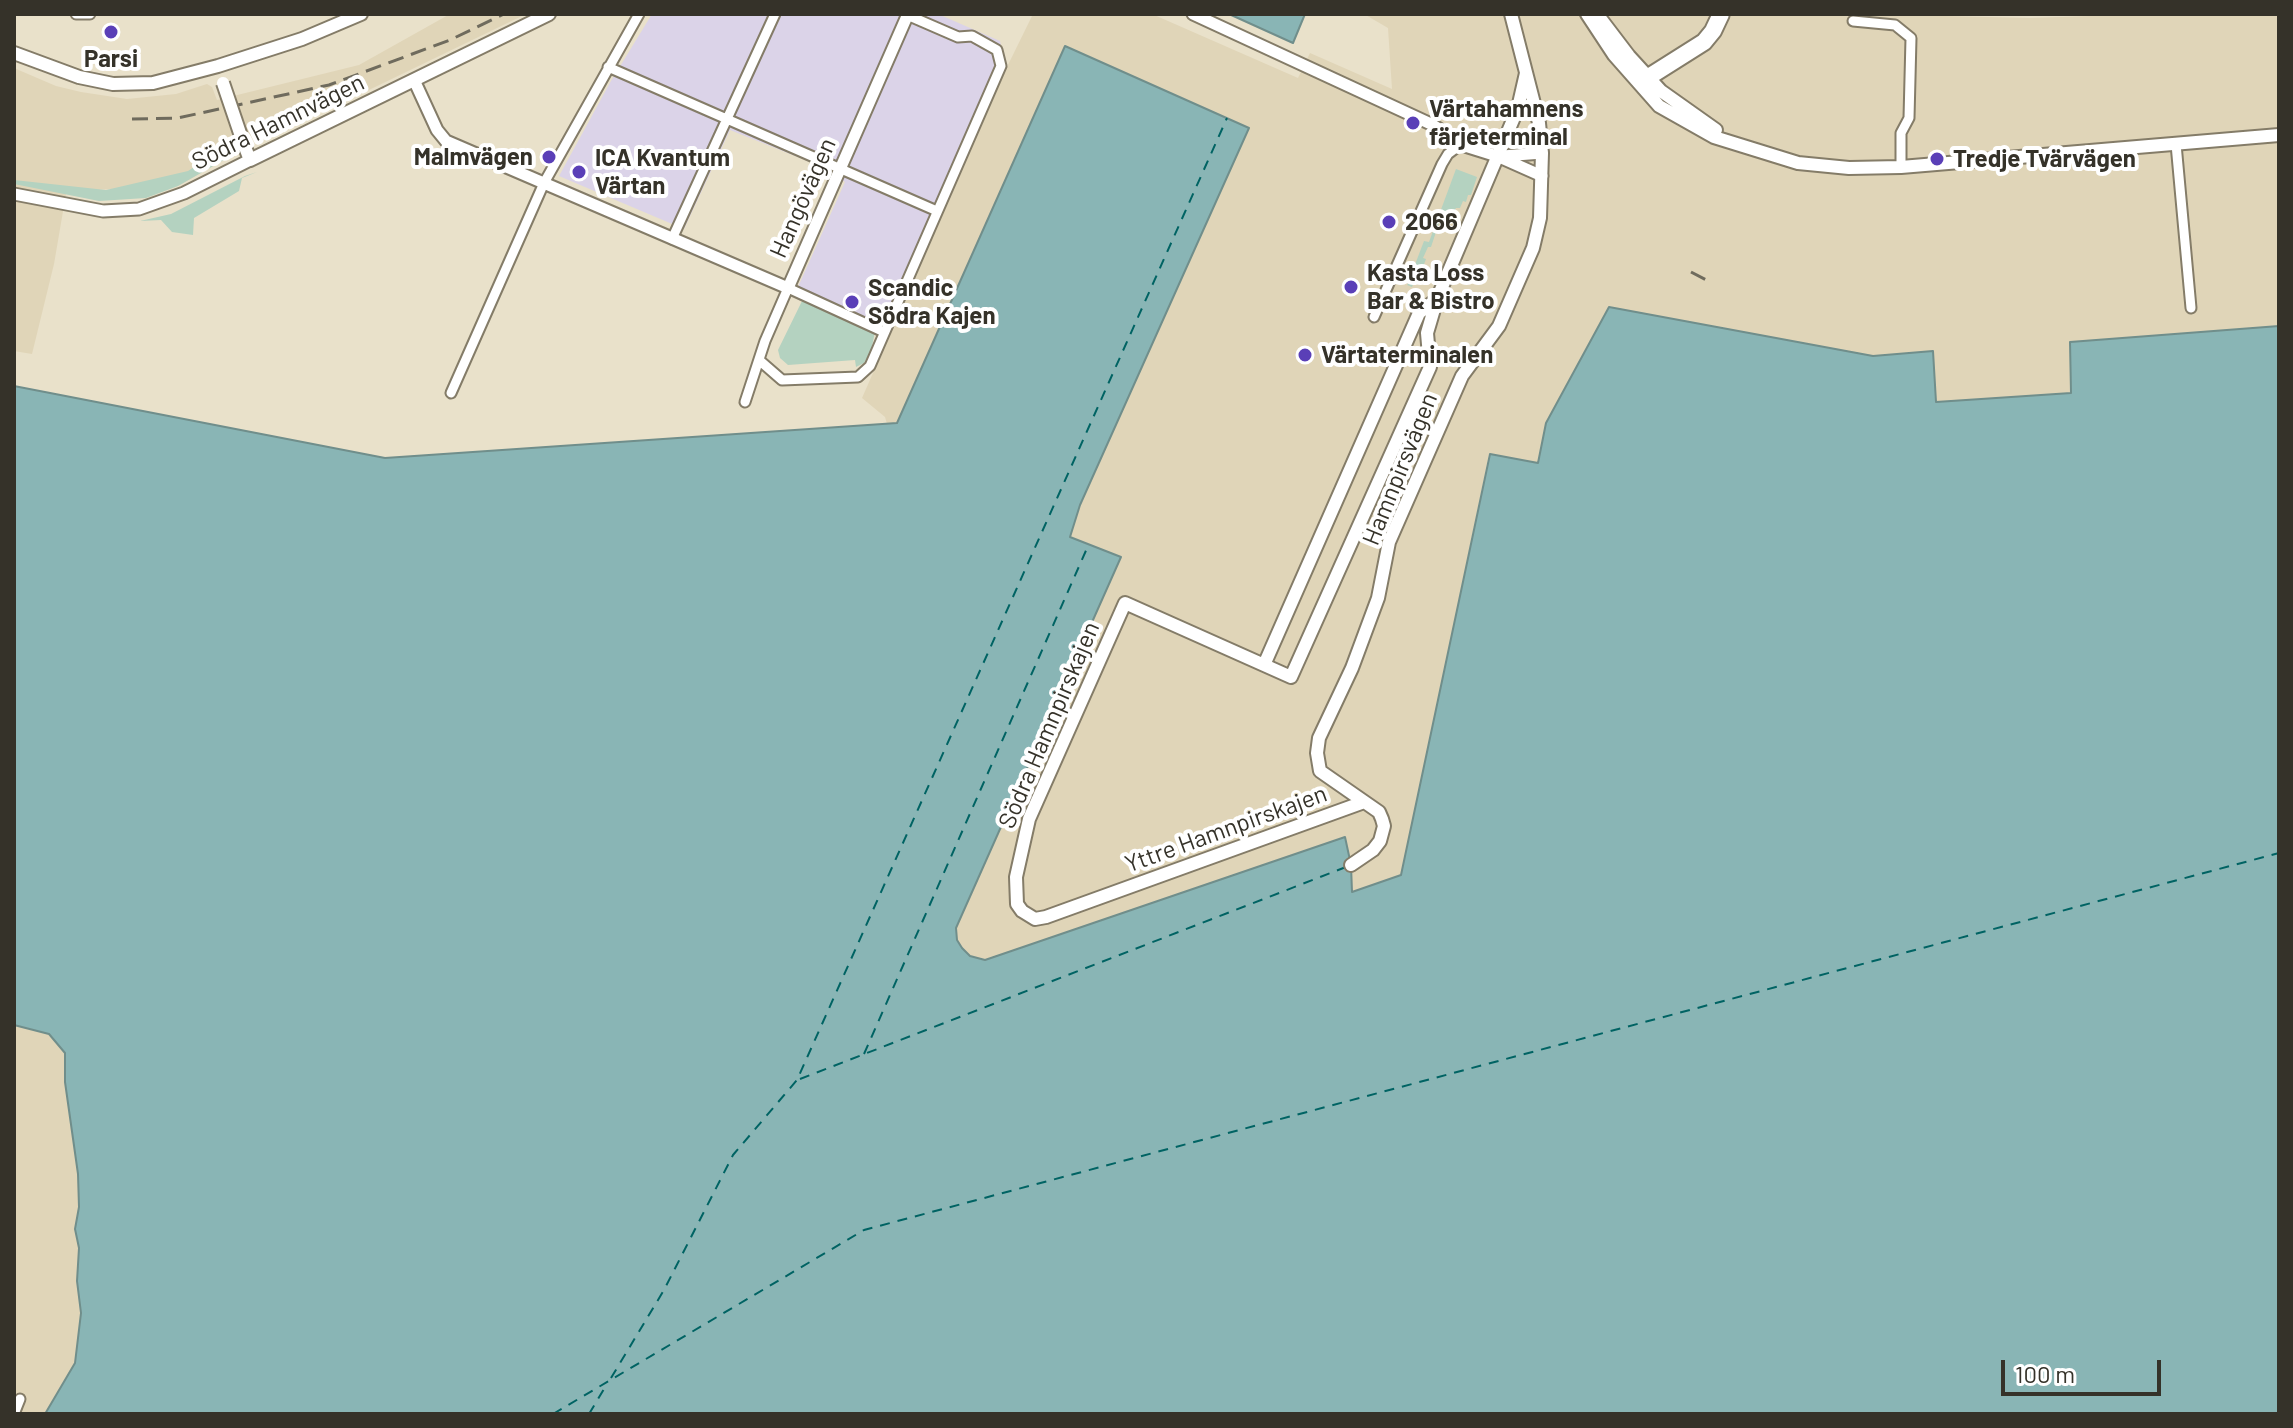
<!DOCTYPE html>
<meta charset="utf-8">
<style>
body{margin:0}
#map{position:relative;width:2293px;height:1428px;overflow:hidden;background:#e9e1ca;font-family:Barlow,sans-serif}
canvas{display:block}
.frame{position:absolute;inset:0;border:16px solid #353229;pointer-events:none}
.scale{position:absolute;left:2001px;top:1360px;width:160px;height:36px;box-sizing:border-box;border:4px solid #353229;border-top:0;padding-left:10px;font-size:24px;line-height:28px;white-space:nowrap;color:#353229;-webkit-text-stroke:6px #fff;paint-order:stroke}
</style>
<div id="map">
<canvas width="2293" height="1428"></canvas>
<div class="frame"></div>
<div class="scale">100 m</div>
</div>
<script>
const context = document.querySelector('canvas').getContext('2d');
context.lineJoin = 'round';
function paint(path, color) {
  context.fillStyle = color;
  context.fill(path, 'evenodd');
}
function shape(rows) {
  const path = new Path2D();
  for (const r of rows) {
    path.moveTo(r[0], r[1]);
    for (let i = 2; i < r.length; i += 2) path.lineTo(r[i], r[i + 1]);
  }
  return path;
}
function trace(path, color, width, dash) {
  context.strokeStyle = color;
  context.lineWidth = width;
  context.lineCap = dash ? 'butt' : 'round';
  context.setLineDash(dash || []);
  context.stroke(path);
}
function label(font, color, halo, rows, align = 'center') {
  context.font = font + ' Barlow,sans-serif';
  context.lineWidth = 8;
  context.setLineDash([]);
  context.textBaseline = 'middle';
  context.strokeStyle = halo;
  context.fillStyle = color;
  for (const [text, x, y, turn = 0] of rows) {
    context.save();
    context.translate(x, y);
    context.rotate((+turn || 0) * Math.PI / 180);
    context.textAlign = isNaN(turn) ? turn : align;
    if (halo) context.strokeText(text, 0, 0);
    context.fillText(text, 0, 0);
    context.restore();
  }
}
paint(shape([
 [652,14,938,14,1000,41,1006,69,894,330,798,287,845,182,828,169,730,130,684,229,559,176,611,81]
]), '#dbd3e8');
paint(shape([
 [450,14,526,14,342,103,313,110,233,143,233,150,229,157,178,186,92,190,67,188,54,264,32,354,14,351,14,68,56,86,81,92,127,99,176,94,207,84,212,87,217,100,359,65],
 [1033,14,1152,14,1298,78,1310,53,1392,89,1388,28,1364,14,1861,14,2030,18,2148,14,2279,14,2279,326,2070,342,2072,393,1935,402,1933,351,1873,356,1609,307,1546,423,1538,463,1489,454,1402,875,1352,893,1351,865,1344,837,985,960,970,956,962,948,957,940,956,928,1120,558,1070,538,1080,505,1248,128,1065,46,897,423,887,424,885,417,862,398,1006,69],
 [14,1025,49,1034,65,1053,65,1082,78,1174,79,1207,75,1229,79,1248,77,1281,81,1313,75,1363,45,1414,14,1414]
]), '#e0d5b8');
paint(shape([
 [232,142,233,150,229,157,178,186,146,198,99,201,14,184,14,180,106,190,188,171],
 [1456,169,1477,177,1471,195,1468,195,1466,202,1463,201,1460,208,1456,208,1453,213,1446,214,1442,224,1439,223,1431,247,1428,247,1423,258,1426,259,1420,275,1417,274,1412,287,1407,285,1414,276,1411,275,1424,241,1429,242],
 [257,172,242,178,239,191,194,218,193,235,172,232,161,220,140,221,171,214,245,176],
 [803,299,875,332,871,351,864,363,856,367,855,360,788,365,780,358,778,350]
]), '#b4d2c0');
const water = shape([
 [1229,14,1305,14,1293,43,1229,14],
 [1065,46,1249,128,1080,505,1070,537,1121,557,956,928,957,940,962,948,970,956,985,960,1345,837,1351,865,1352,892,1401,875,1490,454,1538,463,1546,423,1609,307,1873,356,1933,351,1936,402,2071,393,2070,342,2279,326,2279,1414,45,1414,75,1363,81,1313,77,1281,79,1248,75,1229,79,1207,78,1174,65,1082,65,1053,49,1034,14,1025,14,386,385,458,897,423,1065,46]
]);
paint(water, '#89b5b5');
trace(water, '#708e8b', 2);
trace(shape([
 [864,1054,1088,546],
 [800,1079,1346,867],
 [611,1378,664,1290,733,1155,797,1080,1227,118],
 [553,1414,864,1230,2279,853],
 [589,1414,607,1384]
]), '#006363', 2, [10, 8]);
const minor = shape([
 [76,14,90,14],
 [1853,21,1895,25,1911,38,1909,118,1901,133,1901,167],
 [608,67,937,211],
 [2176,144,2191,308],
 [672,239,775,14],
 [1374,317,1442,164,1448,154,1456,148,1465,146],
 [759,360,782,380,858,377,870,366,1001,66,997,50,972,36,958,37,905,14],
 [451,393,544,183,639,14],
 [745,402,765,341,788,288,884,332],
 [14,1414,20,1399]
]);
const tertiary = shape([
 [1193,14,1433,125,1465,146,1497,156,1542,176],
 [414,80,437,130,446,141,788,288,908,14],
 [1503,156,1542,153],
 [14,194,103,211,139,209,184,193,250,160]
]);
const secondary = shape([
 [1587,14,1614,55,1659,106,1714,137,1798,163,1849,168,1901,167,2279,135],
 [1597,14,1629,56,1661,91,1716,130],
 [14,53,79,77,113,84,153,83,218,66,302,39,361,14],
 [243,142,250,160,549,14],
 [1264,665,1419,313,1437,299],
 [1364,802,1046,917,1035,919,1022,911,1017,904,1016,877,1029,819,1125,603,1291,677,1430,367,1427,333,1437,299,1518,108,1526,73],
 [1351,865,1373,850,1380,841,1384,826,1382,819,1379,812,1320,771,1317,753,1319,738,1352,668,1378,598,1389,542,1462,376,1499,326,1533,248,1540,218,1542,153,1539,123,1511,14]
]);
const motorway = shape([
 [1647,78,1704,42,1713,31,1721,14]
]);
trace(minor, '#847c68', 13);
trace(tertiary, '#847c68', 15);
trace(secondary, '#847c68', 16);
trace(motorway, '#847c68', 20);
trace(minor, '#fff', 9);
trace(tertiary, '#fff', 11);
trace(secondary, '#fff', 12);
trace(motorway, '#fff', 16);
trace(shape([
 [132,119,178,118,329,85,450,40,504,14],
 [1691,272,1710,282]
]), '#6f6b5d', 3, [16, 8]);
const secondaryBridge = shape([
 [223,83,243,142]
]);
trace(secondaryBridge, '#847c68', 16, []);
trace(secondaryBridge, '#fff', 12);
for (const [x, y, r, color] of [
 [111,32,8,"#5a3fb7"],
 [1413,123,8,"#5a3fb7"],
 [549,157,8,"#5a3fb7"],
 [1937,159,8,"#5a3fb7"],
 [579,172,8,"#5a3fb7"],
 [1389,222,8,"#5a3fb7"],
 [1351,287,8,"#5a3fb7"],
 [852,302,8,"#5a3fb7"],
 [1305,355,8,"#5a3fb7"]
]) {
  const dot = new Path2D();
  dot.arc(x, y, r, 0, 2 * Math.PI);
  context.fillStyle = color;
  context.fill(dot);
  trace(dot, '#fff', 3);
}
label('bold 24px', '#353229', '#fff', [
 ["Parsi",111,59,"center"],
 ["Värtahamnens",1429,109],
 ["färjeterminal",1429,137],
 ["Malmvägen",533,157,"right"],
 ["ICA Kvantum",595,158],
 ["Värtan",595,186],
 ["Tredje Tvärvägen",1953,159],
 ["2066",1405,222],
 ["Kasta Loss",1367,273],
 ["Bar & Bistro",1367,301],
 ["Scandic",868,288],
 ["Södra Kajen",868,316],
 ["Värtaterminalen",1321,355]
], 'left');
label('24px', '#353229', '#fff', [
 ["Södra Hamnvägen",278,122,-26],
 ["Hangövägen",803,198,-66],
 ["Hamnpirsvägen",1400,469,-68],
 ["Södra Hamnpirskajen",1049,725,-67],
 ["Yttre Hamnpirskajen",1226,829,-20]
]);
</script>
